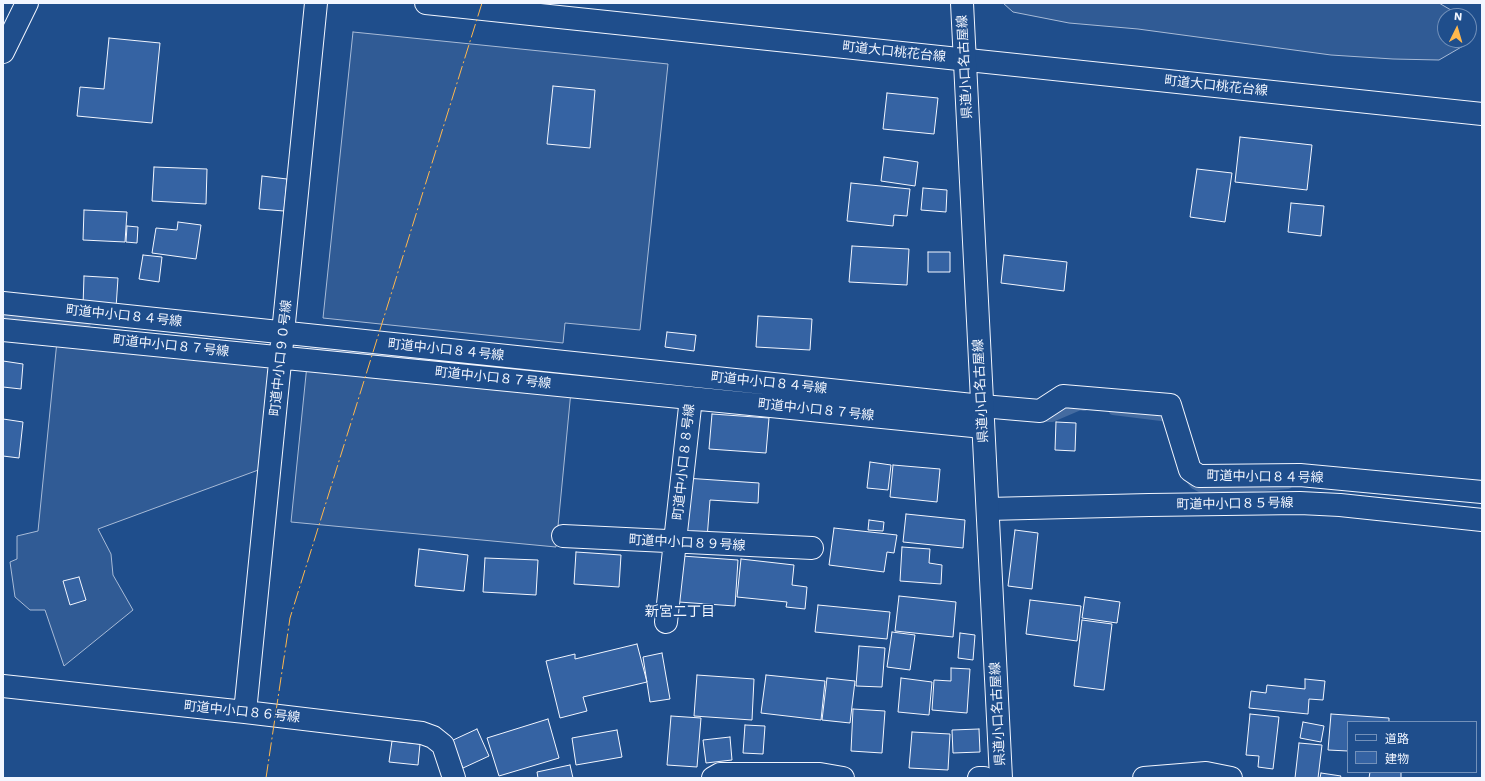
<!DOCTYPE html>
<meta charset="utf-8">
<style>
body{margin:0}
#map{position:relative;width:1485px;height:781px;overflow:hidden;background:#1f4e8c;font-family:"Work Sans","Noto Sans JP",sans-serif}
canvas{display:block}
.frame{position:absolute;inset:0;border:4px solid #f2f6ff;pointer-events:none}
.legend{position:absolute;left:1347px;top:721px;width:130px;height:52px;box-sizing:border-box;background:#1f4e8c;border:1px solid #7391ba;margin:0;padding:5px 7px;list-style:none;font-size:12px;color:#f2f6ff}
.legend li{display:flex;align-items:center;gap:8px;height:20px}
.legend b{width:20px;border:1px solid #7391ba}
.north{position:absolute;left:1437px;top:8px;width:40px;height:40px;box-sizing:border-box;background:#1f4e8c;border:1px solid #7391ba;border-radius:50%;rotate:5deg;font-size:11px;font-weight:700;line-height:16px;text-align:center;color:#f2f6ff}
.north::after{content:'';display:block;margin:auto;width:14px;height:18px;background:#ffb74d;clip-path:polygon(50% 0,100% 100%,50% 72%,0 100%)}
</style>
<div id="map">
<canvas width="1485" height="781"></canvas>
<div class="frame"></div>
<ul class="legend">
<li><b style="height:5px;background:#1f4e8c"></b>道路</li>
<li><b style="height:11px;background:#3563a3"></b>建物</li>
</ul>
<div class="north">N</div>
</div>
<script>
const context = document.querySelector('canvas').getContext('2d');
context.lineJoin = 'round';
function paint(path, color) {
  context.fillStyle = color;
  context.fill(path, 'evenodd');
}
function shape(rows) {
  const path = new Path2D();
  for (const r of rows) {
    path.moveTo(r[0], r[1]);
    for (let i = 2; i < r.length; i += 2) path.lineTo(r[i], r[i + 1]);
  }
  return path;
}
function trace(path, color, width, dash) {
  context.strokeStyle = color;
  context.lineWidth = width;
  context.lineCap = dash ? 'butt' : 'round';
  context.setLineDash(dash || []);
  context.stroke(path);
}
function label(font, color, halo, rows, align = 'center') {
  context.font = font + ' "Work Sans","Noto Sans JP",sans-serif';
  context.lineWidth = 3;
  context.setLineDash([]);
  context.textBaseline = 'middle';
  context.strokeStyle = halo;
  context.fillStyle = color;
  for (const [text, x, y, turn = 0] of rows) {
    context.save();
    context.translate(x, y);
    context.rotate((+turn || 0) * Math.PI / 180);
    context.textAlign = isNaN(turn) ? turn : align;
    if (halo) context.strokeText(text, 0, 0);
    context.fillText(text, 0, 0);
    context.restore();
  }
}
const built = shape([
 [1003,3,1439,3,1461,16,1445,16,1445,40,1469,40,1469,33,1470,42,1439,60,1393,59,1331,55,1138,29,1069,23,1013,12,1003,3],
 [353,32,668,64,640,330,565,323,563,343,323,318,353,32],
 [57,341,270,362,261,469,98,529,111,554,113,575,133,610,64,666,45,610,30,610,15,597,10,562,17,559,17,536,38,531,57,341],
 [307,365,571,391,556,547,291,522,307,365]
]);
paint(built, '#305b95');
trace(built, '#a8bbd7', 1);
trace(shape([
 [3,315,87,323],
 [314,347,603,378],
 [1113,411,1169,418,1170,423],
 [1038,418,1052,418,1080,406,1084,407],
 [1190,480,1194,485,1207,492,1288,485]
]), '#446ba0', 8);
const building = shape([
 [109,38,160,43,152,123,77,116,80,87,104,89,109,38],
 [553,86,595,90,590,148,547,144,553,86],
 [887,93,938,98,934,134,883,129,887,93],
 [1240,137,1312,145,1307,190,1235,182,1240,137],
 [884,157,918,162,915,186,881,181,884,157],
 [154,167,207,169,206,204,152,201,154,167],
 [1197,169,1232,173,1225,222,1190,217,1197,169],
 [262,176,287,179,284,211,259,209,262,176],
 [851,183,910,189,907,216,894,215,893,226,847,221,851,183],
 [923,188,947,190,946,212,921,210,923,188],
 [1291,203,1324,206,1321,236,1288,232,1291,203],
 [84,210,127,212,125,242,83,240,84,210],
 [178,222,201,225,196,259,152,253,156,228,177,230,178,222],
 [127,226,138,227,137,243,126,242,127,226],
 [852,246,909,249,907,285,849,282,852,246],
 [928,252,950,252,950,272,928,272,928,252],
 [143,255,162,257,159,282,139,279,143,255],
 [1004,255,1067,262,1064,291,1001,283,1004,255],
 [84,276,118,278,116,308,83,306,84,276],
 [758,316,812,319,810,350,756,347,758,316],
 [667,332,696,335,694,351,665,347,667,332],
 [3,361,23,364,21,389,3,387,3,361],
 [712,414,769,418,766,453,709,449,712,414],
 [3,419,23,422,19,458,3,456,3,419],
 [1056,422,1076,423,1075,451,1055,450,1056,422],
 [870,462,891,465,888,490,867,488,870,462],
 [893,465,940,469,937,502,890,497,893,465],
 [685,478,759,483,758,503,710,500,707,539,681,537,685,478],
 [906,514,965,520,963,548,903,542,906,514],
 [869,520,884,522,883,531,868,530,869,520],
 [834,528,897,535,894,553,887,552,884,572,829,565,834,528],
 [1015,530,1038,533,1032,589,1008,586,1015,530],
 [902,547,930,549,929,563,942,565,941,584,900,581,902,547],
 [419,549,468,555,464,591,415,586,419,549],
 [576,552,621,555,619,587,574,584,576,552],
 [682,556,738,560,735,606,679,602,682,556],
 [485,558,538,560,536,595,483,592,485,558],
 [741,559,794,565,792,585,807,587,805,609,786,607,787,602,737,597,741,559],
 [79,577,86,600,70,605,63,581,79,577],
 [899,596,956,602,953,637,895,631,899,596],
 [1085,597,1120,602,1117,623,1082,618,1085,597],
 [1030,600,1081,606,1077,641,1026,634,1030,600],
 [818,605,890,612,887,639,815,632,818,605],
 [1082,620,1112,624,1104,690,1074,686,1082,620],
 [892,632,915,635,910,670,887,667,892,632],
 [960,633,975,635,973,660,958,658,960,633],
 [637,644,647,682,583,697,587,711,560,718,546,661,575,654,575,659,637,644],
 [859,646,885,648,882,687,856,686,859,646],
 [662,653,670,699,650,702,643,657,662,653],
 [951,668,970,669,967,713,932,710,934,680,951,681,951,668],
 [697,675,754,679,752,720,694,716,697,675],
 [766,675,825,681,821,720,761,713,766,675],
 [827,678,855,681,850,723,822,720,827,678],
 [901,678,932,682,929,715,898,712,901,678],
 [1305,679,1325,681,1323,700,1309,699,1308,714,1249,708,1251,691,1266,693,1267,685,1305,689,1305,679],
 [853,709,885,711,882,753,851,751,853,709],
 [1250,714,1279,717,1273,769,1258,767,1259,756,1246,755,1250,714],
 [1331,714,1389,718,1389,722,1348,722,1348,751,1328,750,1331,714],
 [671,716,701,718,697,767,667,765,671,716],
 [548,719,559,758,499,776,487,738,548,719],
 [1303,722,1324,726,1321,742,1300,738,1303,722],
 [745,725,765,726,763,754,743,753,745,725],
 [477,729,489,756,463,768,451,741,477,729],
 [979,729,980,752,953,753,952,730,979,729],
 [617,730,622,757,576,765,572,738,617,730],
 [912,732,950,734,948,770,909,768,912,732],
 [730,737,732,760,706,763,703,740,730,737],
 [392,741,420,744,418,765,389,762,392,741],
 [1299,743,1322,745,1318,778,1295,778,1299,743],
 [570,765,573,778,538,778,537,772,570,765],
 [1370,772,1401,772,1401,778,1369,778,1370,772],
 [1321,773,1341,776,1340,778,1320,778,1321,773]
]);
paint(building, '#3563a3');
trace(building, '#f2f6ff', 1);
const minor = shape([
 [426,3,1482,114],
 [3,303,982,406,1040,411,1063,396,1170,405,1190,470,1199,476,1300,475,1482,492],
 [3,330,983,427],
 [988,509,1149,505,1300,503,1340,505,1482,520],
 [563,536,812,548],
 [666,622,691,398],
 [3,686,245,712,422,733,433,737,443,745,454,778],
 [245,712,316,3],
 [713,778,720,774,820,774,843,778],
 [979,778,984,778],
 [1144,778,1206,773,1231,778]
]);
const major = shape([
 [962,3,1001,778]
]);
const highway = shape([
 [3,52,27,3]
]);
trace(minor, '#f2f6ff', 24);
trace(major, '#f2f6ff', 24);
trace(highway, '#f2f6ff', 24);
trace(minor, '#1f4e8c', 22);
trace(major, '#1f4e8c', 22);
trace(highway, '#1f4e8c', 22);
trace(shape([
 [266,778,290,618,482,3]
]), '#ffb74d', 1, [14, 3, 2, 3]);
label('13px', '#f2f6ff', '#1f4e8c', [
 ["町道大口桃花台線",894,52,6],
 ["県道小口名古屋線",965,67,-93],
 ["町道大口桃花台線",1216,86,6],
 ["町道中小口８４号線",124,316,6],
 ["町道中小口８７号線",171,346,6],
 ["町道中小口８４号線",446,350,6],
 ["町道中小口９０号線",281,358,-84],
 ["町道中小口８７号線",493,378,6],
 ["町道中小口８４号線",769,383,6],
 ["県道小口名古屋線",981,391,-93],
 ["町道中小口８７号線",816,410,6],
 ["町道中小口８８号線",684,462,-84],
 ["町道中小口８４号線",1265,477,1],
 ["町道中小口８５号線",1235,504,-1],
 ["町道中小口８９号線",687,543,3],
 ["町道中小口８６号線",242,712,6],
 ["県道小口名古屋線",998,714,-93]
]);
label('14px', '#f2f6ff', '#1f4e8c', [
 ["新宮二丁目",680,612]
]);
</script>
